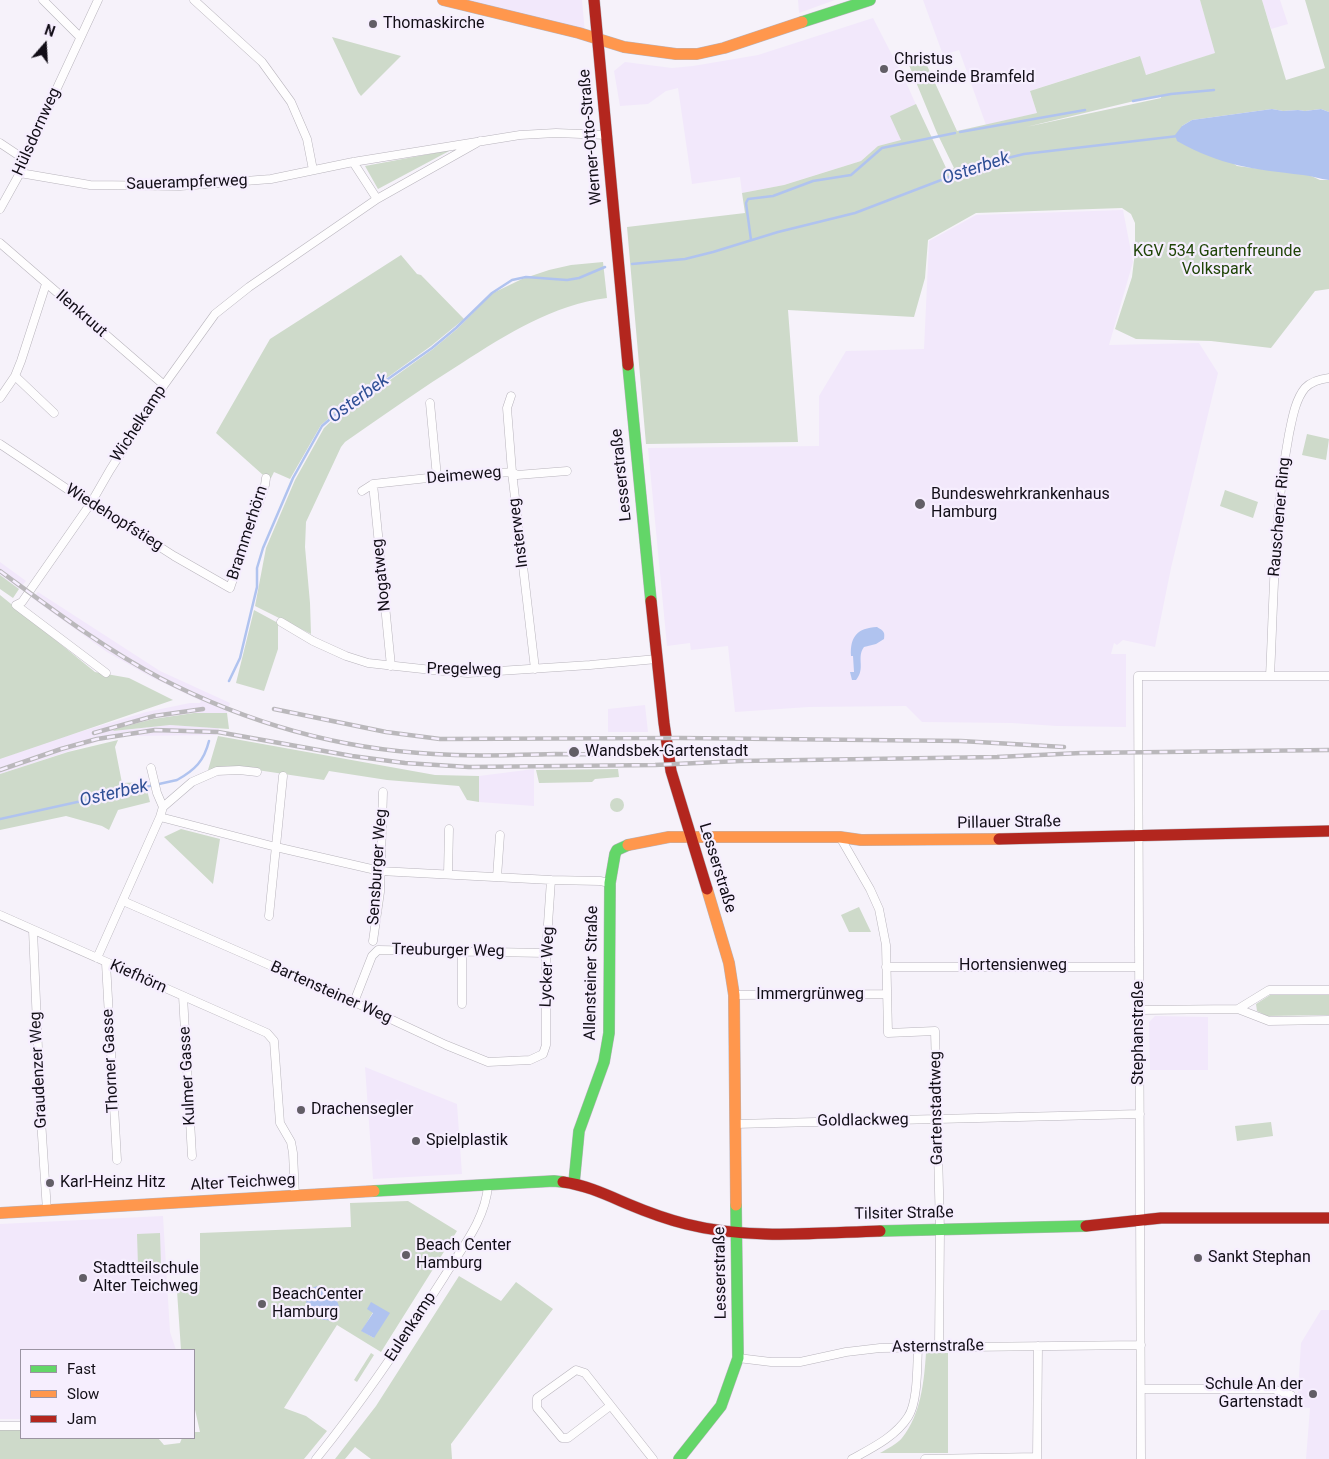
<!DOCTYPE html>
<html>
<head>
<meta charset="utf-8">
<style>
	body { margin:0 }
	#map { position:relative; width:1329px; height:1459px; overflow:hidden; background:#f6f2fa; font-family:Roboto,sans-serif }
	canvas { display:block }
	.legend { position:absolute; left:20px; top:1349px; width:175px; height:90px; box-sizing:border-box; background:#f6eefe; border:1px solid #9b94a2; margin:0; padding:6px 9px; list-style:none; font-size:15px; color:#120e17 }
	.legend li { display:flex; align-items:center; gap:10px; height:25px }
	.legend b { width:25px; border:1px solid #9b94a2 }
	.north { position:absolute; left:20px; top:20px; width:50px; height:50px; -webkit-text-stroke:4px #f6eefe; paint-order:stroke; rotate:19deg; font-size:14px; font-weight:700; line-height:20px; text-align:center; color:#120e17 }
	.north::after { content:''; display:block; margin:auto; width:18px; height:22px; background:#120e17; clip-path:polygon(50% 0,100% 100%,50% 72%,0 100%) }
</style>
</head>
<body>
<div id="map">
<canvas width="1329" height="1459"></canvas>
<ul class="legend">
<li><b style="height:6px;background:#63d668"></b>Fast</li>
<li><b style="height:6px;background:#ff974d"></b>Slow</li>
<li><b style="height:6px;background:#b3261e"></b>Jam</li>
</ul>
<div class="north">N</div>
</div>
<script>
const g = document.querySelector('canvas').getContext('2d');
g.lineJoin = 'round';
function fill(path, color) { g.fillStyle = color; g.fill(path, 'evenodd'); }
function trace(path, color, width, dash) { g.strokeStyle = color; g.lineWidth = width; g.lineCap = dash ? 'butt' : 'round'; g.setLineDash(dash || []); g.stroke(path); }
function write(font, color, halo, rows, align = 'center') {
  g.font = font + ' Roboto,sans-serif'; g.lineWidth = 4.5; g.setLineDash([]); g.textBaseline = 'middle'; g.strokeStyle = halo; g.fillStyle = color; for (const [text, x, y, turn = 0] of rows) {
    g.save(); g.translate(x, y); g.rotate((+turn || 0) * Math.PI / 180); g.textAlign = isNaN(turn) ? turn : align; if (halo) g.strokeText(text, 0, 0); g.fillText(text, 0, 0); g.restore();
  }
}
fill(new Path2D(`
	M 450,0 L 582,0 L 585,33 Z
	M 798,0 L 835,0 L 799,13 Z
	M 923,0 L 1200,0 L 1216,53 L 1146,75 L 1139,56 L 1030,91 L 1037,113 L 986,125 L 959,50 L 943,55 Z
	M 1262,0 L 1280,0 L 1288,24 L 1271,29 Z
	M 873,18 L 905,80 L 930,136 L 878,146 L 861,161 L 784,185 L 742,193 L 740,177 L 692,184 L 678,88 L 666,91 L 648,104 L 620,106 L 614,71 L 625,62 L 672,68 L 693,66 L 758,55 Z
	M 1123,210 L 1133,262 L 1109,345 L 1199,343 L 1218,373 L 1171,568 L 1155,647 L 1123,640 L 1117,645 L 1114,643 L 1111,654 L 1126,654 L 1126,727 L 1057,726 L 1012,723 L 922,722 L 906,706 L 809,707 L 735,712 L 728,646 L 691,650 L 690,643 L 667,646 L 648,448 L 819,446 L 819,396 L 846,351 L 924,349 L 929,241 L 976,215 Z
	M 0,562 L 26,581 L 19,589 L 0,575 Z
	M 38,592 L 160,671 L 230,703 L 227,713 L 194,713 L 153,719 L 115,729 L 114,731 L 170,725 L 219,728 L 216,735 L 127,736 L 100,741 L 0,774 L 0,759 L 56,739 L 146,712 L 190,703 L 200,703 L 201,701 L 151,677 L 107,652 L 32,598 Z
	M 645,705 L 648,732 L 608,732 L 608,709 Z
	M 534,769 L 534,806 L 479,802 L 479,776 Z
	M 1155,1016 L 1208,1017 L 1208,1070 L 1150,1070 L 1149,1022 Z
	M 365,1067 L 457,1104 L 462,1174 L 373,1179 Z
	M 163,1216 L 170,1332 L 176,1350 L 21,1350 L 21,1419 L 0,1419 L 0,1224 Z
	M 1321,1310 L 1329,1310 L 1329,1459 L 1306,1459 L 1310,1408 L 1297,1407 L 1301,1343 Z`), '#f2e8fb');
fill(new Path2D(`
	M 1200,0 L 1262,0 L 1286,80 L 1325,68 L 1305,0 L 1329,0 L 1329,112 L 1321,109 L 1305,111 L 1298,110 L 1283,111 L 1272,109 L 1192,120 L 1182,126 L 1237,166 L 1309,175 L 1320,180 L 1329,180 L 1329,289 L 1315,291 L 1271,348 L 1211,341 L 1136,339 L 1115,329 L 1132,277 L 1135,252 L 1135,223 L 1131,214 L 1122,208 L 976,213 L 928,240 L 925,278 L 914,317 L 788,310 L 798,442 L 646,444 L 627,227 L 745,213 L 742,193 L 784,185 L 861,161 L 878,146 L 901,140 L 890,116 L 916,104 L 948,172 L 954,168 L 937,133 L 909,65 L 924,59 L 957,131 L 1037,113 L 1030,91 L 1140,56 L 1146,75 L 1215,53 ZM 1161,95 L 1161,98 L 1026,127 L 1151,97 Z
	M 332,37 L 401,56 L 361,96 L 358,92 Z
	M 451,150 L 378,189 L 365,166 Z
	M 401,255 L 417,274 L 421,275 L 464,319 L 431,346 L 377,385 L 361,392 L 343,406 L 321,425 L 290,479 L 274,472 L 271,478 L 263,475 L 216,433 L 270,339 Z
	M 603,262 L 607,298 C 553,305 507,334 462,363 C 422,388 384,415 345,442 L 341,447 L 306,522 L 305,547 L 310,603 L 311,634 L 255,606 L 266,548 L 295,480 L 324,428 L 345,408 L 379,388 L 433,349 L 457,329 L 493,293 L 522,279 L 549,270 L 571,265 Z
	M 1307,434 L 1329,439 L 1326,460 L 1302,455 Z
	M 1225,490 L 1258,502 L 1253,518 L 1220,506 Z
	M 0,575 L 19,589 L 13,598 L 0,589 Z
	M 0,595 L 95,672 L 129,678 L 173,700 L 0,759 Z
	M 254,610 L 278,623 L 278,649 L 264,691 L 236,683 Z
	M 194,713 L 227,713 L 229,729 L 170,725 L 113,731 L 115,729 L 153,719 Z
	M 218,736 L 435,775 L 479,776 L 479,802 L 467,800 L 459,786 L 387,780 L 329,771 L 324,780 L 237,767 L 208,770 Z
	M 118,740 L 115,747 L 122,783 L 145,782 L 150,802 L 118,810 L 109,830 L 102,826 L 66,816 L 0,830 L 0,774 L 68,752 Z
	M 618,769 L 619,777 L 595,779 L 592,782 L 539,783 L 536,770 Z
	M610 805a7 7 0 1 1 14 0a7 7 0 1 1-14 0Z
	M 181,829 L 220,839 L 213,884 L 164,837 Z
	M 859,907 L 871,932 L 849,932 L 841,915 Z
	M 1270,995 L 1329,995 L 1329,1015 L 1267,1016 L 1257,1011 L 1256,1004 Z
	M 1271,1122 L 1273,1136 L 1237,1141 L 1235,1126 Z
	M 408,1201 L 457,1231 L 381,1352 L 337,1325 L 284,1408 L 306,1416 L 327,1431 L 304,1459 L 0,1459 L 0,1429 L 21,1429 L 21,1438 L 158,1438 L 164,1445 L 180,1443 L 182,1438 L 194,1438 L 194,1432 L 200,1432 L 194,1405 L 194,1350 L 181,1350 L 177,1291 L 200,1285 L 200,1233 L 351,1227 L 350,1203 ZM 373,1312 L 374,1338 L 362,1331 Z
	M 160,1233 L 161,1265 L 138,1266 L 137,1234 Z
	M 459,1276 L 501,1301 L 516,1282 L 553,1309 L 451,1444 L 452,1459 L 371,1459 L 355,1447 L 345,1459 L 335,1459 L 376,1406 Z
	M 371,1353 L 374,1355 L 357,1382 L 354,1380 Z
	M 926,1353 L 948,1353 L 948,1453 L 880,1453 C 887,1449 897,1444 902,1438 C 921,1414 924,1382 926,1353 Z`), '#cedaca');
fill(new Path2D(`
	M 1272,109 L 1283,111 L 1298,110 L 1305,111 L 1321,109 L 1329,112 L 1329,180 C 1320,179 1312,176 1303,175 C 1252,169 1222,166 1177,141 L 1175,135 L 1182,126 L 1192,120 Z
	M 877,627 C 884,631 885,632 884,639 L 876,644 L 864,647 C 856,658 866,668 856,680 L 852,680 L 850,672 L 854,672 L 853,656 L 851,656 C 850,637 857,628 877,627 Z
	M 317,1286 C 325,1287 332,1292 336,1299 C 353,1331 299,1325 307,1293 L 312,1288 Z
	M 371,1302 L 390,1313 L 374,1338 L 361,1331 L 373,1313 L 367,1309 Z`), '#b0c3ef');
trace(new Path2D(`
	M 1133,101 L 1171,94 L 1214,90
	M 960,132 L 1085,110
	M 751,240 L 746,203 L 748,199 L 773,196 L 813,181 L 851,175 L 882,148 L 955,133
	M 632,264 L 685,259 L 713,252 L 778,232 L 855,213 L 983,164 L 1024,154 L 1178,136
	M 229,681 L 240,658 L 257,587 L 257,568 L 263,548 L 293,478 L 322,426 L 344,407 L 361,395 L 378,386 L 432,348 L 456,328 L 492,293 L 512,280 L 526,277 L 567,280 L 579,278 L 605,267
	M 0,819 L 177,780 C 195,770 204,761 209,741`), '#b0c3ef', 2.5);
const street = new Path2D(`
	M 43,0 L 80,37
	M 194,0 L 262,62 L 291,102 L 307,139 L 313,170
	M 0,143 L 24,159
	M 353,162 L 377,199
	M 20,173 L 90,185 L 180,186 L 271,179 L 353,162 L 520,135 L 556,133 L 607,135
	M 0,209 L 20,173 L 24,159 L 98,0
	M 0,243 L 164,385
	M 15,376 L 54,413
	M 511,396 L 507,408 L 512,472 L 535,669
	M 0,398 L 15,376 L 21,361 L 46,284
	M 430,403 L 437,477
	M 0,444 L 85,501 L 91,503 L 174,556 L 230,588 L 265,485 L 266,478
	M 373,484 L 391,666
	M 362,491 L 373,484 L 437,477 L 512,472 L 517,475 L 567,471
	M 281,622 L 313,641 L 346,656 L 368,663 L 432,670 L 468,673 L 590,665 L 657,659
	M 106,673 L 16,605 L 22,602 L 91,503 L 110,470 L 164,385 L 215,314 L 249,287 L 377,199 L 480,141
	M 1270,676 C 1274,596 1274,514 1289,434 C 1292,420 1295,400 1305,388 C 1312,381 1320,379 1329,378
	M 151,768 L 157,793 L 163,807
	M 160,817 L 276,847 L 380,871 L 551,880 L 600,881 L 610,883
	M 840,837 L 870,889 L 879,909 L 886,945 L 888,1033 L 935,1031 L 940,1230 L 939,1347
	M 448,874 L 449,829
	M 497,877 L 500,835
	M 123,901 L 354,1002 L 446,1045 L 488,1062 L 530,1060 L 543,1054 L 546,1045 L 546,953 L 551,880
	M 0,915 L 267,1033 L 274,1041 L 280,1123 L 291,1142 L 293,1153 L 295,1196
	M 269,916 L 283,776
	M 33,930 L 41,1120 L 47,1211
	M 373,941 L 380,892 L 383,792
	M 462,952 L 462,1004
	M 97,958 L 160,817 L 163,807 L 192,782 L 217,771 L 239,770 L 257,772
	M 106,963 L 117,1160
	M 886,967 L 1139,967
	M 734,995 L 887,994
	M 183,996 L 192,1156
	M 354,1002 L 372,956 L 378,950 L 546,953
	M 1238,1009 L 1269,990 L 1329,990
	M 1139,1010 L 1238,1009 L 1269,1021 L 1329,1020
	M 735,1124 L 1140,1114
	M 738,1358 L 771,1362 L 800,1362 L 846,1352 L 880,1348 L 1141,1345
	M 1141,1389 L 1273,1389 L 1291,1395
	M 610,1406 L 568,1438 L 562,1438 L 537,1408 L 537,1398 L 576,1370 L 585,1373 L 653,1459
	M 0,1426 L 21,1426
	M 316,1459 C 363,1401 404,1340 444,1277 C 461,1249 486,1219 488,1185
	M 852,1459 C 872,1448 895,1437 908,1417 C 918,1402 917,1366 918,1348
	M 925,1459 L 1037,1457
	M 1037,1459 L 1038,1346
	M 1141,1459 L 1138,676 L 1329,676`);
const fast = new Path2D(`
	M 802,22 L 870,0
	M 628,365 L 651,601
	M 574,1183 L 579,1131 L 604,1062 L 609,1033 L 610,883 L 615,854 L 617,850 L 628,845
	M 374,1191 L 554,1181 L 563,1182
	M 880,1231 L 1086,1226
	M 679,1459 L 721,1406 L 738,1358 L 736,1205`);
const slow = new Path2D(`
	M 443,0 L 579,33 L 624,47 L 676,54 L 697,54 L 724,48 L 802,22
	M 628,845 L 669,837 L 840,837 L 861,840 L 999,839
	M 707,889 L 729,963 L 734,995 L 736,1205
	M 0,1213 L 374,1191`);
const jam = new Path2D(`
	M 594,0 L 628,365
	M 651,601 L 664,723 L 671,771 L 707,889
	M 999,839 L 1329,831
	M 563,1182 C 586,1185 607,1195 628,1204 C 647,1212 666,1219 686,1224 C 749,1240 816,1233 880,1231
	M 1086,1226 L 1161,1218 L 1329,1218`);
trace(street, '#b8b4bc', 9);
trace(fast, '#b8b4bc', 12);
trace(slow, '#b8b4bc', 12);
trace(jam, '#b8b4bc', 12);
trace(street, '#fefdfe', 8);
trace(fast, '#63d668', 11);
trace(slow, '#ff974d', 11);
trace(jam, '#b3261e', 11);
const rail = new Path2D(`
	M 0,571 C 52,609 103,648 160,678 C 245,722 339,749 434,754 C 475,757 515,755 555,754 C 588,754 621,755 653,753
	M 274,709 L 386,732 L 440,739 L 680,738 L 961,741 L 1064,747
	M 94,733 L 154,716 L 203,709
	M 0,770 L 61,749 L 97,739 L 155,730 L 218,732 L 352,756 L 405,763 L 469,767 L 655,765 L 740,761 L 997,757 L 1081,753 L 1329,750`);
trace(rail, '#bab8bb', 4.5);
trace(rail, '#f6eefe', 2.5, [8]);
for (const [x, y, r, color] of [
	[373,24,5,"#625e66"],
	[884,69,5,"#625e66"],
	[920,504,6,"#625e66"],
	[574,752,6,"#625e66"],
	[301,1110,5,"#625e66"],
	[416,1141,5,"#625e66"],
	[50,1183,5,"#625e66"],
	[406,1255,5,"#625e66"],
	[1198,1258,5,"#625e66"],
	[83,1278,5,"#625e66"],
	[262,1304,5,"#625e66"],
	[1313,1394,5,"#625e66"]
]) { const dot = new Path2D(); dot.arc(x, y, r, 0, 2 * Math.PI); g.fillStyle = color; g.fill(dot); trace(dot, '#f6eefe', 2); }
write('16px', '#120e17', '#f6eefe', [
	["Thomaskirche",383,24],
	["Christus",894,60],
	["Gemeinde Bramfeld",894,78],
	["Bundeswehrkrankenhaus",931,495],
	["Hamburg",931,513],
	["Wandsbek-Gartenstadt",585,752],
	["Drachensegler",311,1110],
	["Spielplastik",426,1141],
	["Karl-Heinz Hitz",60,1183],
	["Beach Center",416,1246],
	["Hamburg",416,1264],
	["Sankt Stephan",1208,1258],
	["Stadtteilschule",93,1269],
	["Alter Teichweg",93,1287],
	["BeachCenter",272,1295],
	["Hamburg",272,1313],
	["Schule An der",1303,1385,"right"],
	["Gartenstadt",1303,1403,"right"]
], 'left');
write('16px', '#120e17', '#f6eefe', [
	["Hülsdornweg",37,132,-66],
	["Werner-Otto-Straße",591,137,-95],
	["Sauerampferweg",187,183,-2],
	["Ilenkruut",81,314,41],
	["Wichelkamp",139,424,-57],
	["Lesserstraße",622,475,-96],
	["Deimeweg",464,476,-5],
	["Rauschener Ring",1280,517,-85],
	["Wiedehopfstieg",114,518,32],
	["Brammerhörn",248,533,-72],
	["Insterweg",519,533,-97],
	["Nogatweg",382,575,-96],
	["Pregelweg",464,670,1],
	["Pillauer Straße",1009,823,-1],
	["Sensburger Weg",378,867,-86],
	["Lesserstraße",717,868,73],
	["Treuburger Weg",448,951,1],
	["Hortensienweg",1013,966],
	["Lycker Weg",548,967,-88],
	["Allensteiner Straße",592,973,-89],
	["Kiefhörn",138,977,24],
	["Bartensteiner Weg",331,993,24],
	["Immergrünweg",810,995],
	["Stephanstraße",1139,1033,-90],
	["Thorner Gasse",111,1061,-93],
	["Graudenzer Weg",39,1070,-93],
	["Kulmer Gasse",188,1076,-93],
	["Gartenstadtweg",937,1108,-91],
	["Goldlackweg",863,1121,-1],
	["Alter Teichweg",243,1183,-3],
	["Tilsiter Straße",904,1214,-1],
	["Lesserstraße",721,1273,-91],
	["Eulenkamp",411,1327,-57],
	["Asternstraße",938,1347,-1]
]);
write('16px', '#1f4407', '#f6eefe', [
	["KGV 534 Gartenfreunde",1217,252],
	["Volkspark",1217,270]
]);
write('italic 18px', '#2f4f95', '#f6eefe', [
	["Osterbek",976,169,-18],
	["Osterbek",359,399,-36],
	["Osterbek",114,794,-13]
]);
</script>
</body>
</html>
